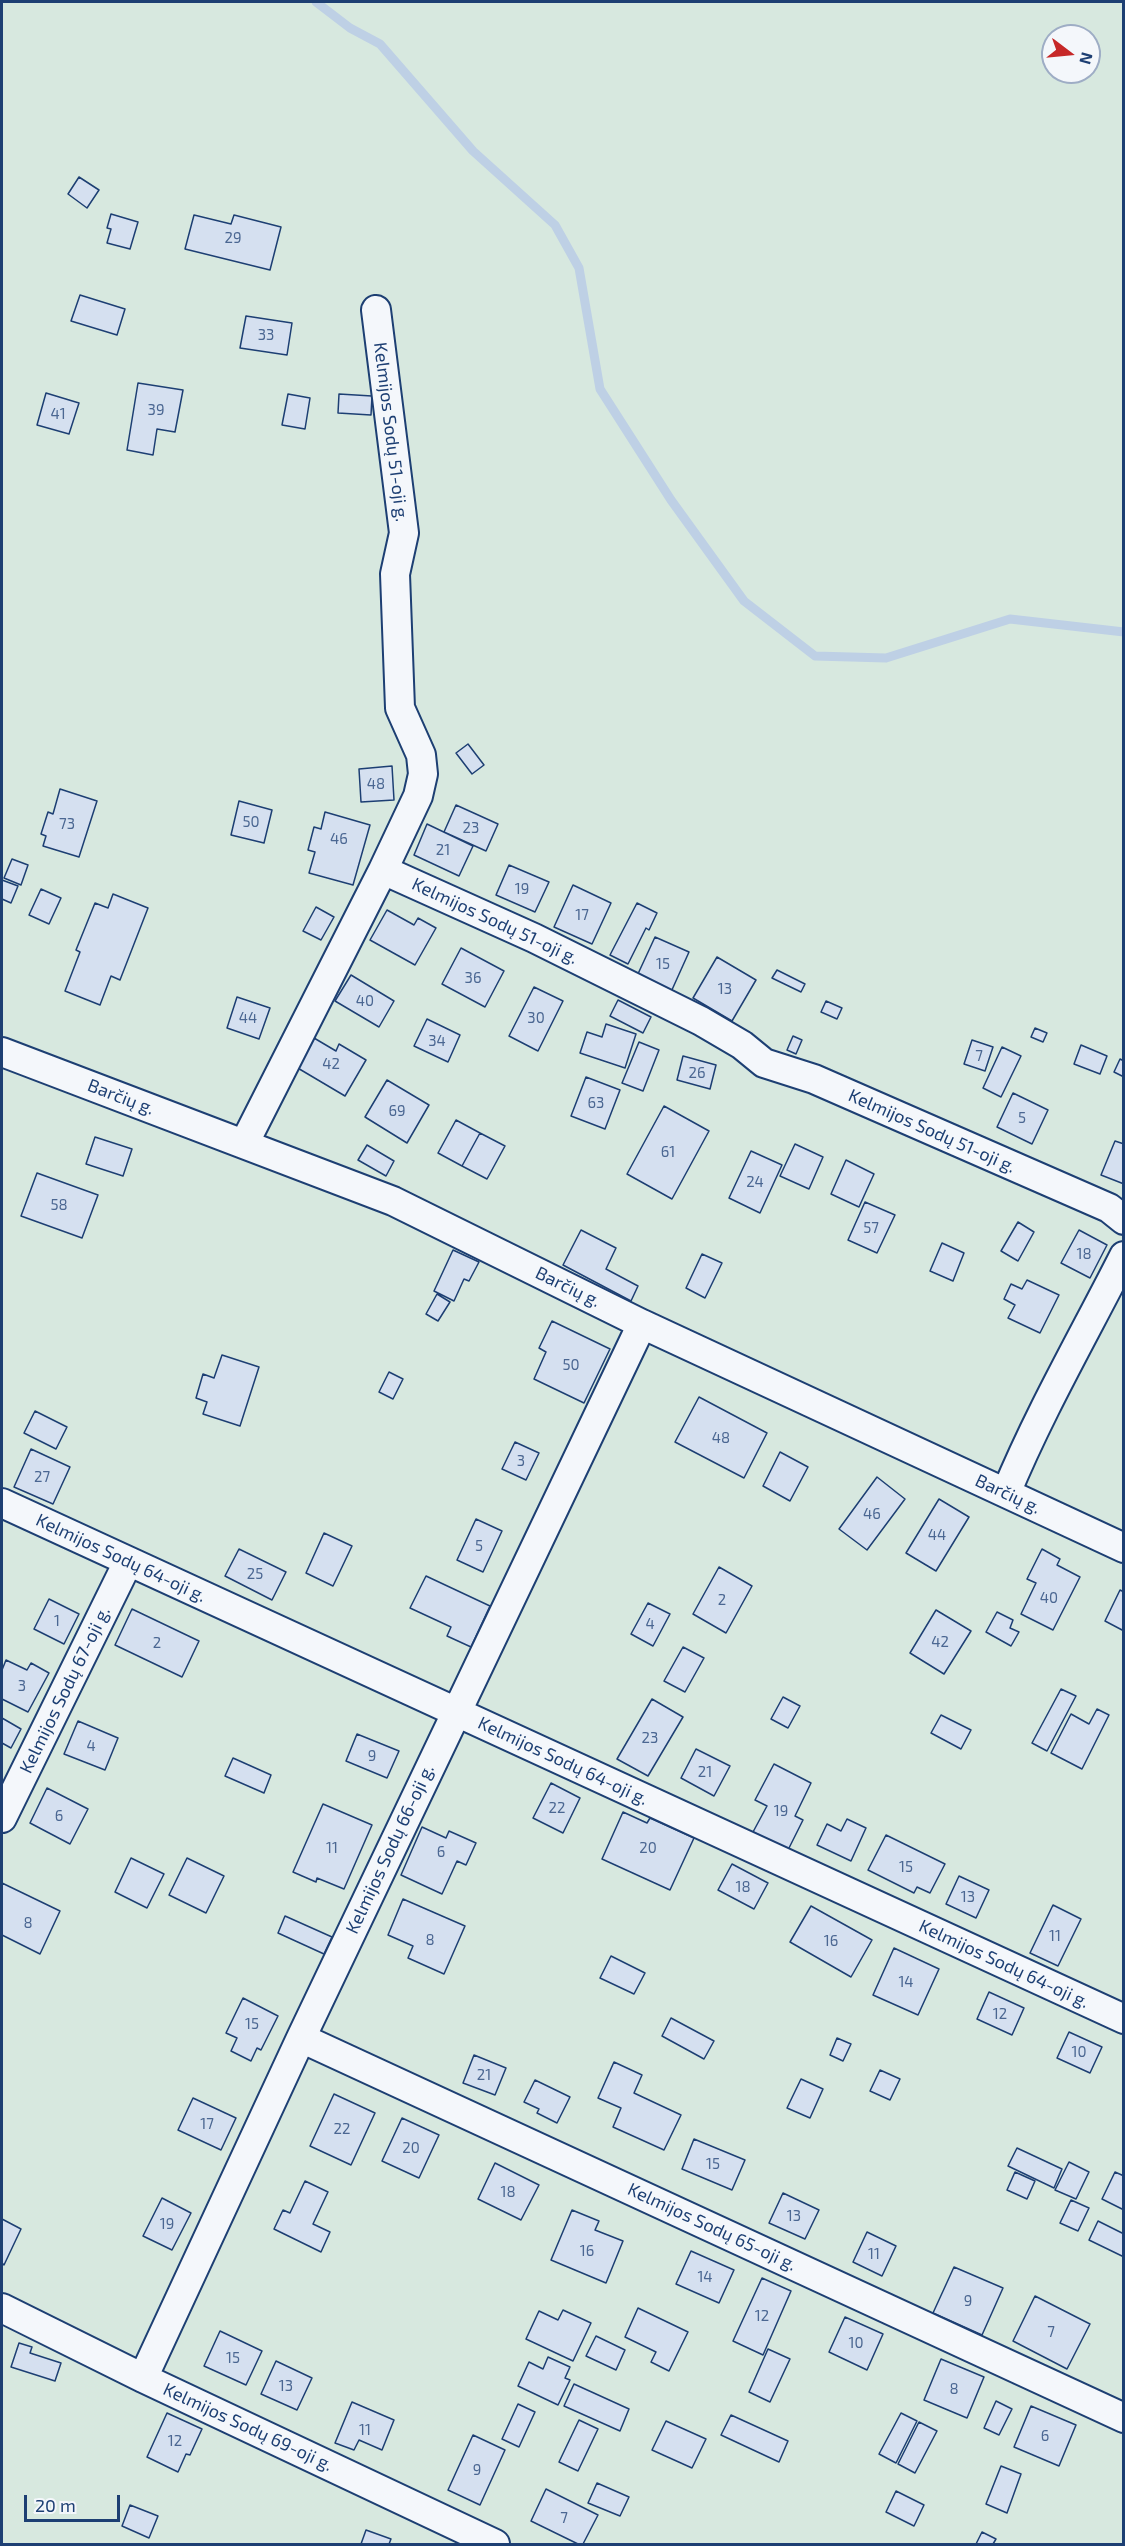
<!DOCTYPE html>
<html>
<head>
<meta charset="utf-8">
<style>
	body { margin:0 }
	#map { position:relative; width:1125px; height:2546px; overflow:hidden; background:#f4f7fb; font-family:"Exo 2",sans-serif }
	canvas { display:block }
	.frame { position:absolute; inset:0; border:3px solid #1d3f73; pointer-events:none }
	.north { position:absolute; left:1041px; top:24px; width:60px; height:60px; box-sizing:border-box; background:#f4f7fb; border:2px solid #9eadc5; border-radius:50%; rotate:106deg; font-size:16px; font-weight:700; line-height:24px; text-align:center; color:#1d3f73 }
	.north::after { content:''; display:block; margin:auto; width:21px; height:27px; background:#c62828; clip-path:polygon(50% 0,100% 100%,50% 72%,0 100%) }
	.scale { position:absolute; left:24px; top:2495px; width:96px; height:27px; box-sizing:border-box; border:3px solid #1d3f73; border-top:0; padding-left:8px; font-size:18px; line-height:21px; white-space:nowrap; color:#1d3f73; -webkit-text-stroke:4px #f4f7fb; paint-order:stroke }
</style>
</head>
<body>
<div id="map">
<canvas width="1125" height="2546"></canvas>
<div class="frame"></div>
<div class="north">N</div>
<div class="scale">20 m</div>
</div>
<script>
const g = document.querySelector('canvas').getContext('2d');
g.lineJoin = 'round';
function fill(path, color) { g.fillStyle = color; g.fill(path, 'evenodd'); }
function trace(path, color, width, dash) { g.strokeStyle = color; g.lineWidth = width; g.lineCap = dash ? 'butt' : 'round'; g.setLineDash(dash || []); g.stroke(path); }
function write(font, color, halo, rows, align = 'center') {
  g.font = font + ' "Exo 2",sans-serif'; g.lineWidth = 4.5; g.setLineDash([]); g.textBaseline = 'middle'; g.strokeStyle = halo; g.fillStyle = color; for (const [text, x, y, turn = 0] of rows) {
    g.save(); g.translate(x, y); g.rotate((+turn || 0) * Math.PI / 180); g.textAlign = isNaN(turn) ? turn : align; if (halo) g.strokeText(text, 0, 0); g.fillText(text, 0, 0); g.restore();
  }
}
const green = new Path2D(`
	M 2,2 L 1123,2 L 1123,2544 L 2,2544 ZM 1053,36 L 1089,36 L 1089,72 L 1053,72 Z`);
fill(green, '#d7e8df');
trace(green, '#687fa3', 1.5);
trace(new Path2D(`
	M 316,2 L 350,28 L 380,44 L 473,151 L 555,225 L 579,268 L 600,389 L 671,500 L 744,601 L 815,656 L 886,658 L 1010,619 L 1124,632`), '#bed0e5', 9);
const building = new Path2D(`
	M 79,177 L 99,190 L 87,208 L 68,194 Z
	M 111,214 L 138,222 L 130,249 L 107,243 L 111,229 L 107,228 Z
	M 194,215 L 231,224 L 234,215 L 281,227 L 270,270 L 185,249 Z
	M 80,295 L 125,309 L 117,335 L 71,321 Z
	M 246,316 L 292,323 L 287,355 L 240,348 Z
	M 138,383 L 183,390 L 175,432 L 157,429 L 153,455 L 127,450 Z
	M 46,393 L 79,403 L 69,434 L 37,425 Z
	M 288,394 L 310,398 L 305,429 L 282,425 Z
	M 339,394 L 372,396 L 371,415 L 338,413 Z
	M 468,744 L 484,765 L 472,774 L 456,753 Z
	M 392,766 L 394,800 L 361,802 L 359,769 Z
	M 60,789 L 97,801 L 79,857 L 43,846 L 46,836 L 41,834 L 48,812 L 53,814 Z
	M 239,801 L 272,810 L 264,843 L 231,835 Z
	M 456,805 L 498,824 L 486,851 L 444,832 Z
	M 325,812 L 370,825 L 353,885 L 309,873 L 315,852 L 308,850 L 314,827 L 321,829 Z
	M 427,824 L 473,846 L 459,876 L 414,855 Z
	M 12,859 L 28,865 L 21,885 L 4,878 Z
	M 509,865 L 549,882 L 535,912 L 496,895 Z
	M 2,880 L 18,886 L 11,903 L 2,899 Z
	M 573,885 L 611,903 L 592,944 L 554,927 Z
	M 41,889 L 61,898 L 49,924 L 29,915 Z
	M 113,894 L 148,908 L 120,980 L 111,976 L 100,1005 L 65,991 L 80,952 L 76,950 L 95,903 L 108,908 Z
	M 637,903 L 657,913 L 649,930 L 646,928 L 628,964 L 610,955 Z
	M 316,907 L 334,917 L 321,940 L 303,931 Z
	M 387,910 L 414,925 L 418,918 L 436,928 L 415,965 L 370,940 Z
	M 655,937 L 689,952 L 671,992 L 637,976 Z
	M 461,948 L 504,971 L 485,1007 L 442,984 Z
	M 717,957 L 756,980 L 732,1021 L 693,998 Z
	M 777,970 L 805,984 L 801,992 L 772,978 Z
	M 351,975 L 394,1001 L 379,1027 L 335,1001 Z
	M 534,987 L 563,1001 L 538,1051 L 509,1036 Z
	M 237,997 L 270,1008 L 259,1039 L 227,1028 Z
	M 618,1000 L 651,1017 L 643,1033 L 610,1016 Z
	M 826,1001 L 842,1008 L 837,1019 L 821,1012 Z
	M 427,1019 L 460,1035 L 448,1062 L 414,1046 Z
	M 606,1024 L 636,1034 L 625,1068 L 580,1053 L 587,1032 L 602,1037 Z
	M 1035,1028 L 1047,1033 L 1043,1042 L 1031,1037 Z
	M 793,1036 L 802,1040 L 796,1054 L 787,1050 Z
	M 314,1038 L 336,1051 L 339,1044 L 366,1060 L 345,1096 L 296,1067 Z
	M 972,1040 L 993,1047 L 985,1071 L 964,1064 Z
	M 639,1042 L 659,1050 L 643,1091 L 622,1083 Z
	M 1081,1045 L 1107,1056 L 1100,1074 L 1074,1064 Z
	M 1002,1047 L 1021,1056 L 1001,1097 L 983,1088 Z
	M 683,1056 L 716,1065 L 710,1089 L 677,1080 Z
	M 1120,1059 L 1124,1061 L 1124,1077 L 1114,1072 Z
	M 586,1077 L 620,1090 L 605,1129 L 571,1116 Z
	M 387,1080 L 429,1105 L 407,1143 L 365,1117 Z
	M 1013,1093 L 1048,1110 L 1032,1144 L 997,1127 Z
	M 664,1106 L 709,1131 L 672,1199 L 627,1174 Z
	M 456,1120 L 480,1133 L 462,1166 L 438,1153 Z
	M 480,1133 L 505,1146 L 487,1179 L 462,1166 Z
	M 95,1137 L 132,1149 L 123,1176 L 86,1164 Z
	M 1115,1141 L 1124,1144 L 1124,1184 L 1101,1175 Z
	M 795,1144 L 823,1157 L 809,1189 L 780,1176 Z
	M 367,1145 L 394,1161 L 386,1176 L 358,1160 Z
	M 751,1151 L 782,1165 L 760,1213 L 729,1198 Z
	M 846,1160 L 874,1174 L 859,1207 L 831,1194 Z
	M 37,1173 L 98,1195 L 82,1238 L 21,1216 Z
	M 865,1202 L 895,1215 L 877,1253 L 848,1240 Z
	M 1018,1222 L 1034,1232 L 1018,1261 L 1001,1251 Z
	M 581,1230 L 616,1248 L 606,1269 L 638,1286 L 631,1301 L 563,1265 Z
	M 1079,1230 L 1107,1245 L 1090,1278 L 1061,1263 Z
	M 942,1243 L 964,1253 L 953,1281 L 930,1271 Z
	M 453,1250 L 479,1262 L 469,1281 L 464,1279 L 454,1301 L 434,1291 Z
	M 702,1254 L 722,1263 L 705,1298 L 686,1288 Z
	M 1027,1280 L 1059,1295 L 1040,1333 L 1008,1318 L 1015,1305 L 1004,1299 L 1011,1284 L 1022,1289 Z
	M 437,1294 L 450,1302 L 438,1321 L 426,1314 Z
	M 552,1321 L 610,1349 L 584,1403 L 534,1379 L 546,1352 L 539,1348 Z
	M 222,1355 L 259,1367 L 240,1426 L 203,1414 L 207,1402 L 196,1398 L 203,1374 L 214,1378 Z
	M 389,1372 L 403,1379 L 393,1399 L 379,1392 Z
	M 699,1397 L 767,1433 L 744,1478 L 675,1442 Z
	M 35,1411 L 67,1427 L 56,1449 L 24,1433 Z
	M 515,1442 L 539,1453 L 526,1480 L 502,1469 Z
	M 31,1449 L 70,1467 L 53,1504 L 14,1487 Z
	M 780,1452 L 808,1467 L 790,1501 L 763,1486 Z
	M 877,1477 L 905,1499 L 867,1550 L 839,1529 Z
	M 939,1499 L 969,1517 L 936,1571 L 906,1553 Z
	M 476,1519 L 502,1531 L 483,1572 L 457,1560 Z
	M 324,1533 L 352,1546 L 333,1586 L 306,1573 Z
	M 239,1549 L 286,1572 L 272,1600 L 225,1576 Z
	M 1042,1549 L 1060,1559 L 1057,1565 L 1080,1577 L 1053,1630 L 1021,1614 L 1036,1583 L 1027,1579 Z
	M 719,1567 L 752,1586 L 726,1633 L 693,1614 Z
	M 426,1576 L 490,1606 L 471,1647 L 447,1636 L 451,1627 L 410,1608 Z
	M 1120,1590 L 1124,1592 L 1124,1631 L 1105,1621 Z
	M 49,1599 L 79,1614 L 64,1644 L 34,1629 Z
	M 648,1603 L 670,1614 L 653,1646 L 631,1634 Z
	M 132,1609 L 199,1641 L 182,1677 L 115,1645 Z
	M 936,1610 L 971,1631 L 944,1674 L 910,1653 Z
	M 997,1612 L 1013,1620 L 1010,1628 L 1019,1632 L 1011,1646 L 986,1632 Z
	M 683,1647 L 704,1658 L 685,1692 L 664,1681 Z
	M 6,1660 L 27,1670 L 31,1663 L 49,1673 L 28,1712 L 2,1699 L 2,1670 Z
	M 1061,1689 L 1076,1696 L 1047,1751 L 1032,1743 Z
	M 783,1697 L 800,1706 L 788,1728 L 771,1719 Z
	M 652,1699 L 683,1717 L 648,1776 L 617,1759 Z
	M 1097,1709 L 1109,1715 L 1082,1769 L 1051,1753 L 1071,1714 L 1089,1724 Z
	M 941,1715 L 971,1730 L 961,1749 L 931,1733 Z
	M 2,1718 L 21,1729 L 11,1748 L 2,1743 Z
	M 78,1721 L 118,1738 L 105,1770 L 64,1754 Z
	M 357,1734 L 399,1751 L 387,1778 L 346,1761 Z
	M 696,1749 L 730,1766 L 714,1796 L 681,1778 Z
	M 233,1758 L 271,1775 L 264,1793 L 225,1776 Z
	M 774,1764 L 811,1783 L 795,1816 L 803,1820 L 788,1850 L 753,1832 L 767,1806 L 755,1800 Z
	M 551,1783 L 580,1798 L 563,1833 L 533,1818 Z
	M 47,1788 L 88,1809 L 70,1844 L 30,1823 Z
	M 323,1804 L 372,1825 L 344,1889 L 317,1878 L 316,1882 L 293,1872 Z
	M 623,1812 L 647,1823 L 650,1818 L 694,1838 L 670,1890 L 602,1859 Z
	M 847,1819 L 866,1828 L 851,1861 L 817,1845 L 827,1824 L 841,1831 Z
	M 422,1827 L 446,1838 L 449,1831 L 476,1843 L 466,1865 L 457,1861 L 442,1894 L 401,1875 Z
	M 886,1835 L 945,1864 L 930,1893 L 917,1887 L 914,1893 L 868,1870 Z
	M 131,1858 L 164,1874 L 147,1908 L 115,1892 Z
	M 187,1858 L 224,1876 L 206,1913 L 169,1895 Z
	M 732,1864 L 768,1883 L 754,1909 L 718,1890 Z
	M 959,1876 L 989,1890 L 976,1918 L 946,1904 Z
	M 2,1883 L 60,1911 L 40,1954 L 2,1935 Z
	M 403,1899 L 465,1926 L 444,1974 L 408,1958 L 413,1946 L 388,1935 Z
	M 1053,1905 L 1081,1919 L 1058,1966 L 1030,1953 Z
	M 811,1906 L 872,1940 L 851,1977 L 790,1942 Z
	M 285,1916 L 332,1937 L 324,1954 L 278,1933 Z
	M 894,1948 L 939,1969 L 918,2015 L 873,1995 Z
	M 611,1956 L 645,1973 L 634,1994 L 600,1978 Z
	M 989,1992 L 1024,2008 L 1012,2035 L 977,2019 Z
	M 243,1998 L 278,2016 L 261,2050 L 257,2048 L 251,2061 L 231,2051 L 237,2038 L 226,2033 Z
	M 671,2018 L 714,2041 L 704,2059 L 662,2036 Z
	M 1069,2032 L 1102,2047 L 1090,2073 L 1057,2058 Z
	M 837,2038 L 851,2044 L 843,2061 L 830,2055 Z
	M 474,2055 L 506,2068 L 495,2095 L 463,2083 Z
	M 614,2062 L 642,2075 L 634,2093 L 681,2115 L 664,2150 L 613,2127 L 621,2108 L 598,2098 Z
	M 880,2070 L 900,2079 L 890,2100 L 870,2091 Z
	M 801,2079 L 823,2089 L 810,2118 L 787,2108 Z
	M 535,2080 L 570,2097 L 557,2123 L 537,2113 L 539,2109 L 524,2102 Z
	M 334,2094 L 375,2113 L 351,2165 L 310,2146 Z
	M 193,2098 L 236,2118 L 221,2150 L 178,2130 Z
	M 402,2118 L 439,2135 L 419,2178 L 382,2161 Z
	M 694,2139 L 745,2160 L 732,2190 L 682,2169 Z
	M 1017,2148 L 1062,2169 L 1054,2188 L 1008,2166 Z
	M 1069,2162 L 1089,2172 L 1076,2199 L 1055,2190 Z
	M 495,2163 L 539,2185 L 521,2220 L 478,2199 Z
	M 1015,2172 L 1035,2181 L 1027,2199 L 1007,2190 Z
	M 1115,2172 L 1124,2176 L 1124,2210 L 1102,2199 Z
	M 305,2181 L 328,2192 L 313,2224 L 330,2232 L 321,2252 L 274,2229 L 283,2210 L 290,2213 Z
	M 783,2193 L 819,2210 L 805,2239 L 769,2223 Z
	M 162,2198 L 191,2213 L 172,2250 L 143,2236 Z
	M 1071,2200 L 1089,2208 L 1078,2231 L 1060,2223 Z
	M 572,2210 L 599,2221 L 595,2230 L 623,2241 L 606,2283 L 551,2260 Z
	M 2,2219 L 21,2229 L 4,2265 L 2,2263 Z
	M 1098,2221 L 1124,2234 L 1124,2257 L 1089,2240 Z
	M 867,2232 L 896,2246 L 882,2276 L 853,2262 Z
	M 691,2251 L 734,2270 L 719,2303 L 676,2284 Z
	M 954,2267 L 1003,2288 L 982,2335 L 933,2313 Z
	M 762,2278 L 791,2291 L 763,2355 L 733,2341 Z
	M 1035,2296 L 1090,2324 L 1067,2369 L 1013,2341 Z
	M 638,2308 L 688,2332 L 669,2371 L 651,2362 L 656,2352 L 625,2337 Z
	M 563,2310 L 591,2323 L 573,2361 L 526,2339 L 539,2311 L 558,2320 Z
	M 845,2317 L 883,2334 L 867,2370 L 829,2352 Z
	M 220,2331 L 262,2351 L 246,2385 L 204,2366 Z
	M 596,2336 L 625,2350 L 616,2370 L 586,2356 Z
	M 19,2343 L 32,2347 L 30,2353 L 61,2363 L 55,2381 L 11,2367 Z
	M 768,2349 L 790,2359 L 770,2402 L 749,2392 Z
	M 548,2357 L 570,2367 L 565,2378 L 570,2380 L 558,2405 L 518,2386 L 529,2362 L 543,2369 Z
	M 941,2359 L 984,2377 L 967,2418 L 924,2400 Z
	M 276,2361 L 312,2378 L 297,2410 L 261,2394 Z
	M 574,2384 L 629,2409 L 620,2431 L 564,2406 Z
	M 996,2401 L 1012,2409 L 999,2435 L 984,2428 Z
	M 352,2402 L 394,2420 L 382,2450 L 359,2440 L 354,2450 L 335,2443 Z
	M 518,2404 L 535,2412 L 519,2447 L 502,2439 Z
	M 1031,2406 L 1076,2425 L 1059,2466 L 1014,2447 Z
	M 167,2413 L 202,2429 L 190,2455 L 186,2454 L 178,2472 L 147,2457 Z
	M 901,2413 L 917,2421 L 896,2463 L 879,2454 Z
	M 731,2415 L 788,2441 L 779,2462 L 721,2435 Z
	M 579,2420 L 598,2429 L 578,2471 L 559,2462 Z
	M 666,2421 L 706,2439 L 692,2468 L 652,2450 Z
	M 919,2422 L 937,2431 L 915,2473 L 898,2464 Z
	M 473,2435 L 505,2450 L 480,2505 L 448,2490 Z
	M 1001,2466 L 1021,2474 L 1007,2513 L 986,2504 Z
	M 597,2483 L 629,2497 L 620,2516 L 588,2503 Z
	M 546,2489 L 598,2515 L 583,2544 L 578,2544 L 531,2521 Z
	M 896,2491 L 924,2505 L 914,2526 L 886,2512 Z
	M 130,2505 L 158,2516 L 149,2538 L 122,2526 Z
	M 366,2530 L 391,2539 L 389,2544 L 361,2544 Z
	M 982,2532 L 996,2539 L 993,2544 L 976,2544 Z`);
fill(building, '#d5e0f0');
trace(building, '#1d3f73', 1.5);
const street = new Path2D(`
	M 376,310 L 404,533 L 395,574 L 400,708 L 421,755 L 423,774 L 418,796 L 383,870 L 534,938 L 701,1021 L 742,1045 L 764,1063 L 814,1079 L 1109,1208 L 1124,1220
	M 2,1052 L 393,1201 L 642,1324 L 1124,1548
	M 244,1144 L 383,870
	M 1006,1493 C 1040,1411 1084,1335 1124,1256
	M 2,1503 L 1124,2019
	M 2,1818 L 128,1562
	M 301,2038 L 1124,2418
	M 2,2308 L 143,2378 L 495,2544
	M 143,2378 L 301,2038 L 642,1324`);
trace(street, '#1d3f73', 32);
trace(street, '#f4f7fb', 28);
write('15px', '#4b6792', null, [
	["29",233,238],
	["33",266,335],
	["39",156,410],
	["41",58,414],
	["48",376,784],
	["50",251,822],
	["73",67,824],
	["23",471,828],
	["46",339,839],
	["21",443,850],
	["19",522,889],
	["17",582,915],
	["15",663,964],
	["36",473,978],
	["13",725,989],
	["40",365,1001],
	["44",248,1018],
	["30",536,1018],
	["34",437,1041],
	["7",979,1056],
	["42",331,1064],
	["26",697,1073],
	["63",596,1103],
	["69",397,1111],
	["5",1022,1118],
	["61",668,1152],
	["24",755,1182],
	["58",59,1205],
	["57",871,1228],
	["18",1084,1254],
	["50",571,1365],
	["48",721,1438],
	["3",521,1461],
	["27",42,1477],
	["46",872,1514],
	["44",937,1535],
	["5",479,1546],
	["25",255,1574],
	["40",1049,1598],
	["2",722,1600],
	["1",57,1621],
	["4",650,1624],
	["42",940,1642],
	["2",157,1643],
	["3",22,1686],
	["23",650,1738],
	["4",91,1746],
	["9",372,1756],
	["21",705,1772],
	["22",557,1808],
	["19",781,1811],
	["6",59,1816],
	["11",332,1848],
	["20",648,1848],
	["6",441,1852],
	["15",906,1867],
	["18",743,1887],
	["13",968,1897],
	["8",28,1923],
	["11",1055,1936],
	["8",430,1940],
	["16",831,1941],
	["14",906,1982],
	["12",1000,2014],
	["15",252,2024],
	["10",1079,2052],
	["21",484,2075],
	["17",207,2124],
	["22",342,2129],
	["20",411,2148],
	["15",713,2164],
	["18",508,2192],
	["13",794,2216],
	["19",167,2224],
	["16",587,2251],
	["11",874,2254],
	["14",705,2277],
	["9",968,2301],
	["12",762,2316],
	["7",1051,2332],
	["10",856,2343],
	["15",233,2358],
	["13",286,2386],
	["8",954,2389],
	["11",365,2430],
	["6",1045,2436],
	["12",175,2441],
	["9",477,2470],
	["7",564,2518]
]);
write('18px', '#1d3f73', '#f4f7fb', [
	["Kelmijos Sodų 51-oji g.",391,432,83],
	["Kelmijos Sodų 51-oji g.",495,921,25],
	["Barčių g.",121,1097,21],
	["Kelmijos Sodų 51-oji g.",932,1131,24],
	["Barčių g.",568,1287,26],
	["Barčių g.",1008,1494,25],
	["Kelmijos Sodų 64-oji g.",121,1558,25],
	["Kelmijos Sodų 67-oji g.",65,1690,-64],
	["Kelmijos Sodų 64-oji g.",563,1761,25],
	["Kelmijos Sodų 66-oji g.",390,1849,-65],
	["Kelmijos Sodų 64-oji g.",1004,1964,25],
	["Kelmijos Sodų 65-oji g.",712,2227,25],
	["Kelmijos Sodų 69-oji g.",248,2427,25]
]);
</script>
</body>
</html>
